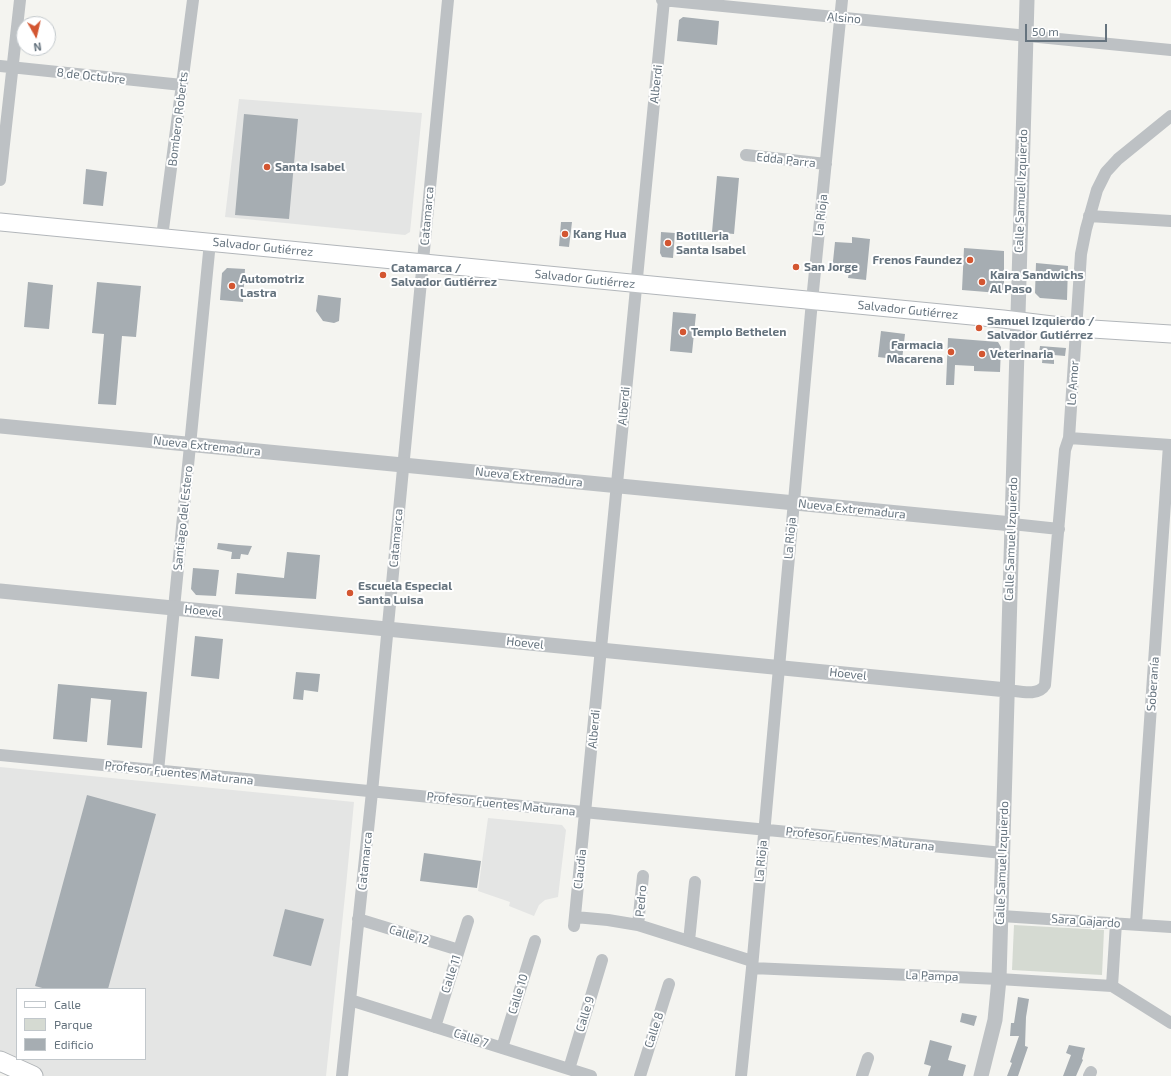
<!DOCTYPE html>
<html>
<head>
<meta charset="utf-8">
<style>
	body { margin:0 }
	#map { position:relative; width:1171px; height:1076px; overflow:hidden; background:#f4f4f0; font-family:"Exo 2",sans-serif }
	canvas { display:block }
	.legend { position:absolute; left:16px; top:988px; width:130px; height:72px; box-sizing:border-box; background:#fff; border:1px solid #c1c7cb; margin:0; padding:5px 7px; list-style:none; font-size:12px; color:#65737e }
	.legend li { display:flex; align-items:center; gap:8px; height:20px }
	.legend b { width:20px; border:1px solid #c1c7cb }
	.north { position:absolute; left:16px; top:16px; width:40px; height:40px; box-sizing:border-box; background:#fff; border:1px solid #c1c7cb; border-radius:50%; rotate:172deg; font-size:11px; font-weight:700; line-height:16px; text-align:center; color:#65737e }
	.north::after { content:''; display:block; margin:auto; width:14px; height:18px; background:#d35631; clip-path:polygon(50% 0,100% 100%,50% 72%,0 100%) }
	.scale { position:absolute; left:1025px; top:24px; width:82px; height:18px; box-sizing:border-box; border:2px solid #65737e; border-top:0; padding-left:5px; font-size:12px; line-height:14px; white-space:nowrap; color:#65737e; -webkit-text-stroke:3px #fff; paint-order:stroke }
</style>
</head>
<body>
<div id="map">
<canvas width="1171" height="1076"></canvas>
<ul class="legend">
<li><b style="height:5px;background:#fff"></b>Calle</li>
<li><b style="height:11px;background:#d5dad2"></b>Parque</li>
<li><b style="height:11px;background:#a6adb2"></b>Edificio</li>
</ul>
<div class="north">N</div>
<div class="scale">50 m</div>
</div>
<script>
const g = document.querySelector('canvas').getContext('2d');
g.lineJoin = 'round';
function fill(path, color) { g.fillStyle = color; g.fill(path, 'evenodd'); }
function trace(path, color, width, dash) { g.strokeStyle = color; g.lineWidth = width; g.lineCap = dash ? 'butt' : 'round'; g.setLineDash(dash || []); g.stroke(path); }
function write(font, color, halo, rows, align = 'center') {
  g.font = font + ' "Exo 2",sans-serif'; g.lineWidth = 4; g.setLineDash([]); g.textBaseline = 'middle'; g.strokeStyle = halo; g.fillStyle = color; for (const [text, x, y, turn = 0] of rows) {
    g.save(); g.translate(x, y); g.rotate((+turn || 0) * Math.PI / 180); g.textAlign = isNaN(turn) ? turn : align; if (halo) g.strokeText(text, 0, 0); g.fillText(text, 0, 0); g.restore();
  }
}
fill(new Path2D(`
	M 239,99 L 422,113 L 410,232 L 405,235 L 225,217 Z
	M 0,767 L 354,802 L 346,886 L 326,1076 L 44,1076 L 21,1064 L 0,1055 ZM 17,989 L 145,989 L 145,1059 L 17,1059 Z
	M 488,818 L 562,825 L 566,830 L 558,897 L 545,900 L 539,905 L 534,916 L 509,906 L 510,902 L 478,891 Z`), '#e4e5e4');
fill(new Path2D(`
	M 1014,925 L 1104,930 L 1102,975 L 1012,970 Z`), '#d5dad2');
fill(new Path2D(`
	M 683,17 L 719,21 L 717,45 L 677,41 L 679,20 Z
	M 244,114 L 298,119 L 289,219 L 235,215 Z
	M 86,169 L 107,172 L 103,206 L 83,204 Z
	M 717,176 L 739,178 L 734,234 L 712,232 Z
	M 561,222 L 572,222 L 569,247 L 559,246 Z
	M 661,232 L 675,233 L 673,258 L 662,257 L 660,253 Z
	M 852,237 L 870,239 L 866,280 L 848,278 L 849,273 L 832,271 L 835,242 L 852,243 Z
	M 964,248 L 1004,251 L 1004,289 L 999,293 L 962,290 Z
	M 1036,263 L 1068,266 L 1067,300 L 1040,298 L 1035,293 Z
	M 227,268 L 245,269 L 243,302 L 220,300 L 222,273 Z
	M 28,282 L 53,285 L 49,329 L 24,327 Z
	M 97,282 L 141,286 L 136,337 L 122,336 L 116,405 L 98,404 L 104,334 L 92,333 Z
	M 318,295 L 341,298 L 339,321 L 334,323 L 323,321 L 316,311 Z
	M 673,312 L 696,314 L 692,353 L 670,351 Z
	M 881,331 L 905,334 L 902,360 L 878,357 Z
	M 948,338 L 998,342 L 1001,347 L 1000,372 L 974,371 L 974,366 L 955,365 L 954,385 L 946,385 Z
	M 1040,346 L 1066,348 L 1065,356 L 1054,355 L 1054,364 L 1042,363 L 1043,354 L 1039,354 Z
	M 218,543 L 238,545 L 252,546 L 248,555 L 241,554 L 240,559 L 231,559 L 232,552 L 217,549 Z
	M 287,552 L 320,555 L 316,599 L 235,594 L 237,573 L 284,578 Z
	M 193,568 L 219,570 L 216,596 L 196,595 L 191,589 Z
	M 195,636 L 223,639 L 219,679 L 191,676 Z
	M 296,672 L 320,674 L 318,692 L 304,690 L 303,700 L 293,699 Z
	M 58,684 L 147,692 L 142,748 L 107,745 L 111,700 L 91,698 L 87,742 L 53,739 Z
	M 87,795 L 156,814 L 108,989 L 46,989 L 35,986 Z
	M 424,853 L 481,861 L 477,888 L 420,881 Z
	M 285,909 L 324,919 L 311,966 L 273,956 Z
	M 1018,997 L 1029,999 L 1026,1017 L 1025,1046 L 1028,1047 L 1018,1076 L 1007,1076 L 1012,1063 L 1010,1062 L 1019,1036 L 1010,1036 L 1011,1023 L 1014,1023 Z
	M 962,1013 L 977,1016 L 974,1026 L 960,1022 Z
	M 930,1040 L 952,1046 L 948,1060 L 966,1065 L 963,1076 L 928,1076 L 931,1066 L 924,1064 Z
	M 1069,1045 L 1085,1048 L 1082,1059 L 1083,1060 L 1076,1076 L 1063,1076 L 1071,1055 L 1066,1053 Z`), '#a6adb2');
const secondary = new Path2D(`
	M 0,222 L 1003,319 L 1077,328 L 1171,334`);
const primary = new Path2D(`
	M 0,1061 L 33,1076`);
trace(secondary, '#b2b6ba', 19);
trace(primary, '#b1b5b8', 21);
trace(new Path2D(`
	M 662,0 L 1171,50
	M 0,66 L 182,85
	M 746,155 L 826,164
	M 0,180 L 20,0
	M 1089,216 L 1171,221
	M 162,237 L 193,0
	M 1069,438 L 1171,445
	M 1012,524 L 1059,529
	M 1007,690 C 1019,691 1038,697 1045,685 L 1065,450 L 1069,438 L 1081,254 L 1086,229 L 1097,190 L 1106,172 L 1118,159 L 1171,116
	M 0,755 L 1003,853
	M 158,771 L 210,242
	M 1001,916 L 1171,927
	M 575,917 L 608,920 L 638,925 L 752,961
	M 358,919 L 459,950
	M 1136,924 L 1169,445
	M 638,925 L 643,876
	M 574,926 L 664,0
	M 689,941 L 695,882
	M 752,968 L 999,979 L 1112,986 L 1171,1023
	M 1112,986 L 1116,923
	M 350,1000 L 591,1076
	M 435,1027 L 468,921
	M 502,1048 L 535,941
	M 569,1069 L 602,960
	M 342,1076 L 372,792 L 448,0
	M 640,1076 L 669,984
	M 741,1076 L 752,968 L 812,301 L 842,0
	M 862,1076 L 868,1058
	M 1089,1076 L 1091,1072`), '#bdc1c4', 12);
trace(new Path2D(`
	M 0,426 L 1012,524
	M 0,591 L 1007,690
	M 981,1076 L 995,1020 L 999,979 L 1027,0`), '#bdc1c4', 15);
trace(secondary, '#fff', 17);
trace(primary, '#fff', 19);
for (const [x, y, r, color] of [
	[267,167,4,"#d35631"],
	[565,234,4,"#d35631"],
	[668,243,4,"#d35631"],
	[970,260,4,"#d35631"],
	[796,267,4,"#d35631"],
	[383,275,4,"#d35631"],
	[982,282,4,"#d35631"],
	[232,286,4,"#d35631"],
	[979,328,4,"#d35631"],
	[683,332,4,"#d35631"],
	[951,352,4,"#d35631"],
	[982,354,4,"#d35631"],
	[350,593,4,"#d35631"]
]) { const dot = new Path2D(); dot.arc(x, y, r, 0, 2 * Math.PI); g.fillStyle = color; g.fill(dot); trace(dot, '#fff', 1.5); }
write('12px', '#65737e', '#fff', [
	["Alsino",844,18,5],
	["8 de Octubre",91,76,6],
	["Alberdi",656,84,-84],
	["Bombero Roberts",178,119,-83],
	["Edda Parra",786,160,6],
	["Calle Samuel Izquierdo",1021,191,-88],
	["La Rioja",821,215,-84],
	["Catamarca",427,216,-85],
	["Salvador Gutiérrez",263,247,6],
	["Salvador Gutiérrez",585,279,6],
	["Salvador Gutiérrez",908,310,6],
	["Lo Amor",1073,383,-86],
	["Alberdi",624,406,-85],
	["Nueva Extremadura",207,446,6],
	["Nueva Extremadura",529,477,6],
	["Nueva Extremadura",852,509,6],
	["Santiago del Estero",183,518,-84],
	["Catamarca",396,538,-85],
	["La Rioja",790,538,-85],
	["Calle Samuel Izquierdo",1011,539,-88],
	["Hoevel",203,611,6],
	["Hoevel",525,643,6],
	["Hoevel",848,674,6],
	["Soberanía",1153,684,-86],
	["Alberdi",594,729,-85],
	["Profesor Fuentes Maturana",179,773,6],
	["Profesor Fuentes Maturana",501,804,6],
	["Profesor Fuentes Maturana",860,839,6],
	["Catamarca",365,861,-84],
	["La Rioja",761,861,-85],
	["Calle Samuel Izquierdo",1002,863,-88],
	["Claudia",580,869,-84],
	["Pedro",641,901,-85],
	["Sara Gajardo",1086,921,4],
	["Calle 12",409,935,17],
	["Calle 11",451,974,-72],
	["La Pampa",932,976,2],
	["Calle 10",518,994,-73],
	["Calle 9",585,1014,-73],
	["Calle 8",654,1030,-72],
	["Calle 7",471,1038,18]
]);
write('bold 12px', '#65737e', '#fff', [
	["Santa Isabel",275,167],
	["Kang Hua",573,234],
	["Botilleria",676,236],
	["Santa Isabel",676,250],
	["Frenos Faundez",962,260,"right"],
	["San Jorge",804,267],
	["Catamarca /",391,268],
	["Salvador Gutiérrez",391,282],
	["Kaira Sandwichs",990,275],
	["Al Paso",990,289],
	["Automotriz",240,279],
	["Lastra",240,293],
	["Samuel Izquierdo /",987,321],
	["Salvador Gutiérrez",987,335],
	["Templo Bethelen",691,332],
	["Farmacia",943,345,"right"],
	["Macarena",943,359,"right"],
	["Veterinaria",990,354],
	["Escuela Especial",358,586],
	["Santa Luisa",358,600]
], 'left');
</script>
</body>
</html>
